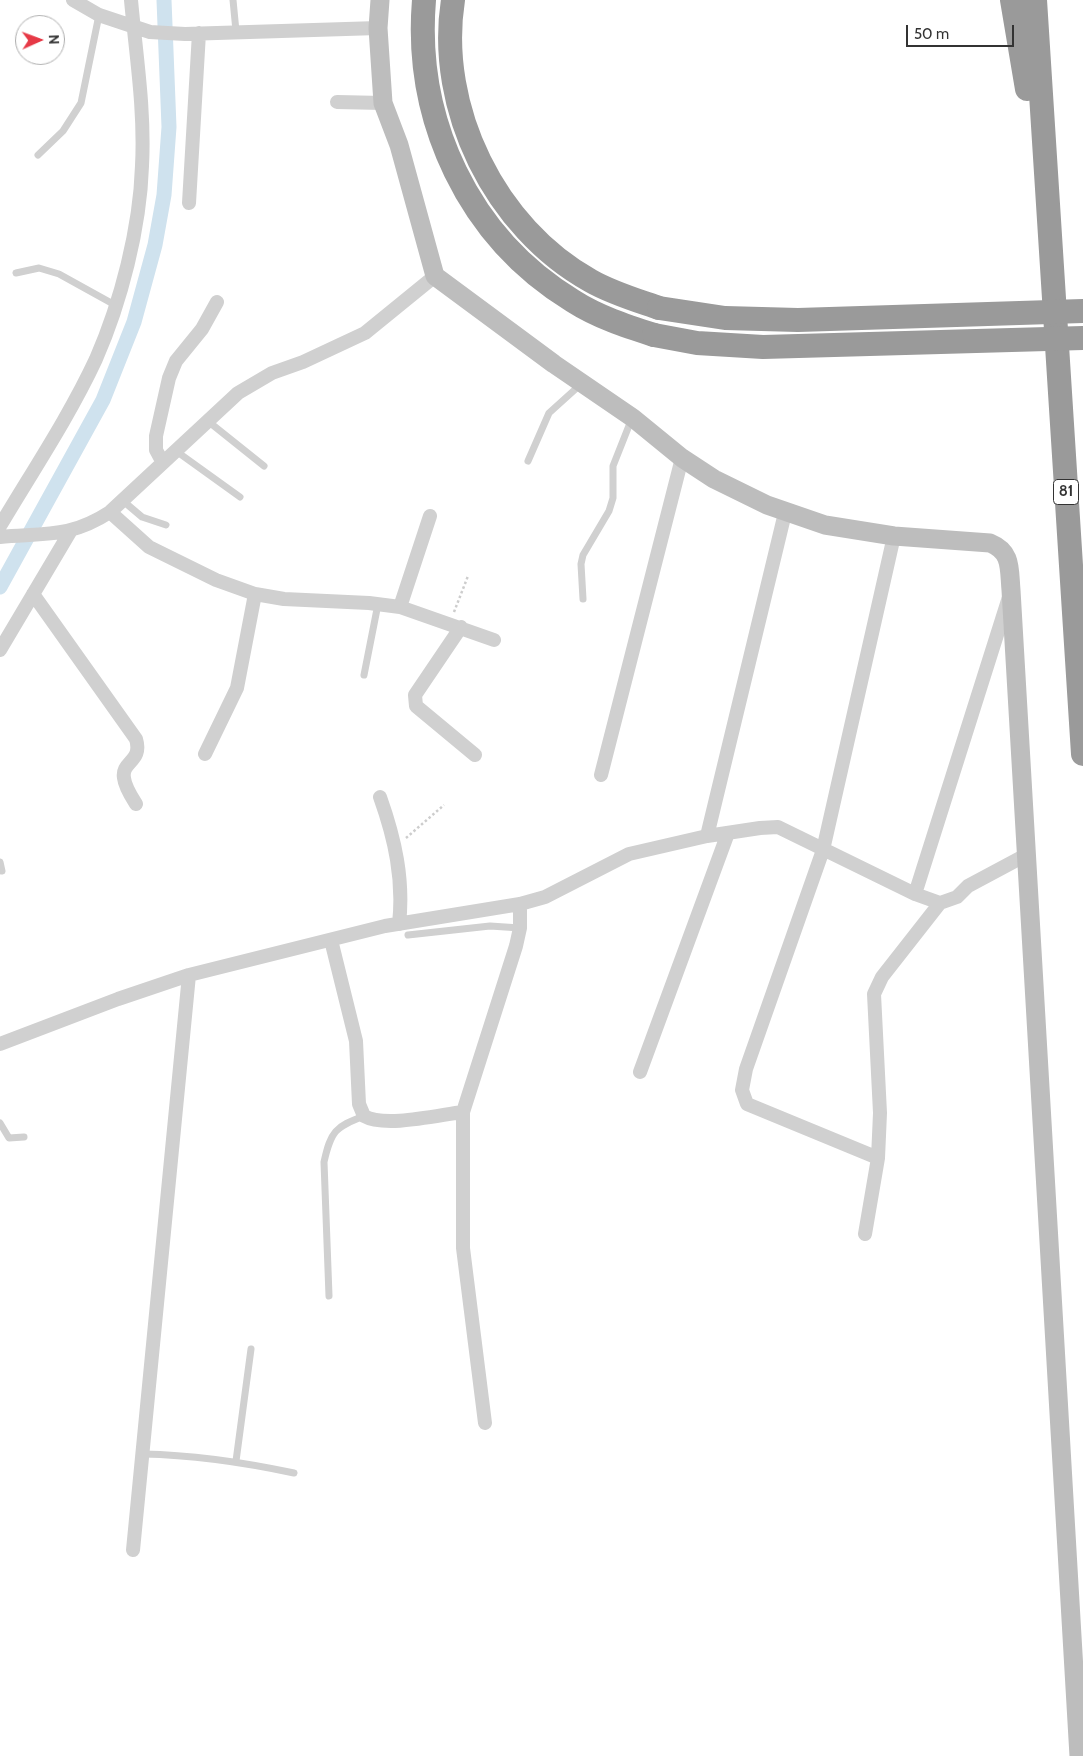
<!DOCTYPE html>
<html>
<head>
<meta charset="utf-8">
<style>
	body { margin:0 }
	#map { position:relative; width:1083px; height:1756px; overflow:hidden; background:#fff; font-family:Cabin,sans-serif }
	canvas { display:block }
	.north { position:absolute; left:15px; top:15px; width:50px; height:50px; box-sizing:border-box; background:#fff; border:1px solid #adadad; border-radius:50%; rotate:88deg; font-size:14px; font-weight:700; line-height:20px; text-align:center; color:#333 }
	.north::after { content:''; display:block; margin:auto; width:18px; height:22px; background:#e63946; clip-path:polygon(50% 0,100% 100%,50% 72%,0 100%) }
	.scale { position:absolute; left:906px; top:25px; width:108px; height:22px; box-sizing:border-box; border:2px solid #333; border-top:0; padding-left:6px; font-size:15px; line-height:18px; white-space:nowrap; color:#333; -webkit-text-stroke:4px #fff; paint-order:stroke }
</style>
</head>
<body>
<div id="map">
<canvas width="1083" height="1756"></canvas>
<div class="north">N</div>
<div class="scale">50 m</div>
</div>
<script>
const g = document.querySelector('canvas').getContext('2d');
g.lineJoin = 'round';
function trace(path, color, width, dash) { g.strokeStyle = color; g.lineWidth = width; g.lineCap = dash ? 'butt' : 'round'; g.setLineDash(dash || []); g.stroke(path); }
function write(font, color, halo, rows, align = 'center') {
  g.font = font + ' Cabin,sans-serif'; g.lineWidth = 5; g.setLineDash([]); g.textBaseline = 'middle'; g.strokeStyle = halo; g.fillStyle = color; for (const [text, x, y, turn = 0] of rows) {
    g.save(); g.translate(x, y); g.rotate((+turn || 0) * Math.PI / 180); g.textAlign = isNaN(turn) ? turn : align; if (halo) g.strokeText(text, 0, 0); g.fillText(text, 0, 0); g.restore();
  }
}
trace(new Path2D(`
	M 0,587 L 103,400 L 134,322 L 155,245 L 164,195 L 169,127 L 164,0`), '#cfe2ee', 15);
trace(new Path2D(`
	M 454,612 L 468,576
	M 406,838 L 444,805`), '#cdcdcd', 2.5, [2.5, 2.5]);
trace(new Path2D(`
	M 233,0 L 236,31
	M 38,155 L 63,131 L 81,103 L 99,15
	M 16,273 L 39,268 L 59,274 L 115,305
	M 209,422 L 264,466
	M 176,451 L 240,497
	M 528,461 L 549,413 L 580,385
	M 122,500 L 142,517 L 166,525
	M 583,599 L 581,564 L 583,555 L 609,511 L 613,498 L 613,466 L 632,418
	M 364,675 L 378,604
	M 0,862 L 2,871
	M 408,935 L 490,926 L 520,928
	M 0,1123 L 9,1138 L 24,1137
	M 329,1296 L 324,1162 C 331,1131 335,1127 364,1116
	M 143,1454 C 196,1455 242,1462 294,1473
	M 236,1461 L 251,1349`), '#d0d0d0', 7);
trace(new Path2D(`
	M 73,0 L 99,15 L 150,32 L 185,34 L 378,28
	M 337,102 L 383,103
	M 189,203 L 199,33
	M 163,463 L 156,450 L 156,436 L 169,378 L 176,361 L 202,329 L 217,302
	M 110,512 L 149,547 L 216,580 L 255,594 L 284,599 L 369,603 L 400,607 L 494,640
	M 0,526 C 32,472 69,417 96,359 C 121,302 140,228 142,166 C 145,110 136,55 131,0
	M 894,536 L 823,850 L 746,1069 L 742,1090 L 747,1104 L 878,1158 L 880,1113 L 874,994 L 882,977 L 940,903
	M 0,537 C 45,533 70,538 110,512 L 238,393 L 272,373 L 303,362 L 365,333 L 435,276
	M 33,594 L 136,739 C 143,762 121,761 124,778 C 125,787 131,796 136,804
	M 400,607 L 430,516
	M 461,627 L 415,695 L 416,706 L 475,755
	M 0,650 L 70,532
	M 205,754 L 237,688 L 255,594
	M 601,775 L 682,458
	M 380,797 C 395,839 404,880 399,924
	M 707,836 L 785,513
	M 915,894 L 1009,597
	M 331,940 L 356,1041 L 359,1104 L 364,1116 C 385,1128 438,1115 463,1112
	M 0,1044 L 118,999 L 189,975 L 385,926 L 520,904 L 545,897 L 629,854 L 707,836 L 760,828 L 778,827 L 915,894 L 940,903 L 957,897 L 968,886 L 1026,855
	M 640,1072 L 728,833
	M 865,1234 L 878,1158
	M 485,1423 L 463,1248 L 463,1112 L 516,946 L 520,928 L 520,904
	M 133,1550 L 189,975`), '#d0d0d0', 14);
trace(new Path2D(`
	M 380,0 L 378,28 L 383,103 L 399,145 L 435,276 L 554,364 L 633,418 L 682,458 L 714,479 L 767,505 L 825,525 L 894,536 L 990,543 C 1012,552 1009,568 1011,590 L 1079,1756`), '#bdbdbd', 19);
trace(new Path2D(`
	M 424,0 C 414,120 468,237 573,301 C 598,317 626,326 654,335
	M 453,0 C 436,108 495,228 591,281 C 612,293 636,300 659,308
	M 1012,0 L 1027,89
	M 1035,0 L 1083,754`), '#9a9a9a', 24);
trace(new Path2D(`
	M 659,308 L 725,318 L 798,320 L 1083,311
	M 654,335 L 697,343 L 763,347 L 1083,338`), '#9a9a9a', 24);
for (const [x, y, w] of [
	[1066,492,25]
]) { const box = new Path2D(); box.roundRect(x - w / 2, y - 12.5, w, 25, 4); g.fillStyle = '#fff'; g.fill(box); trace(box, '#333', 1); }
write('bold 15px', '#333', null, [
	["81",1066,492]
]);
</script>
</body>
</html>
